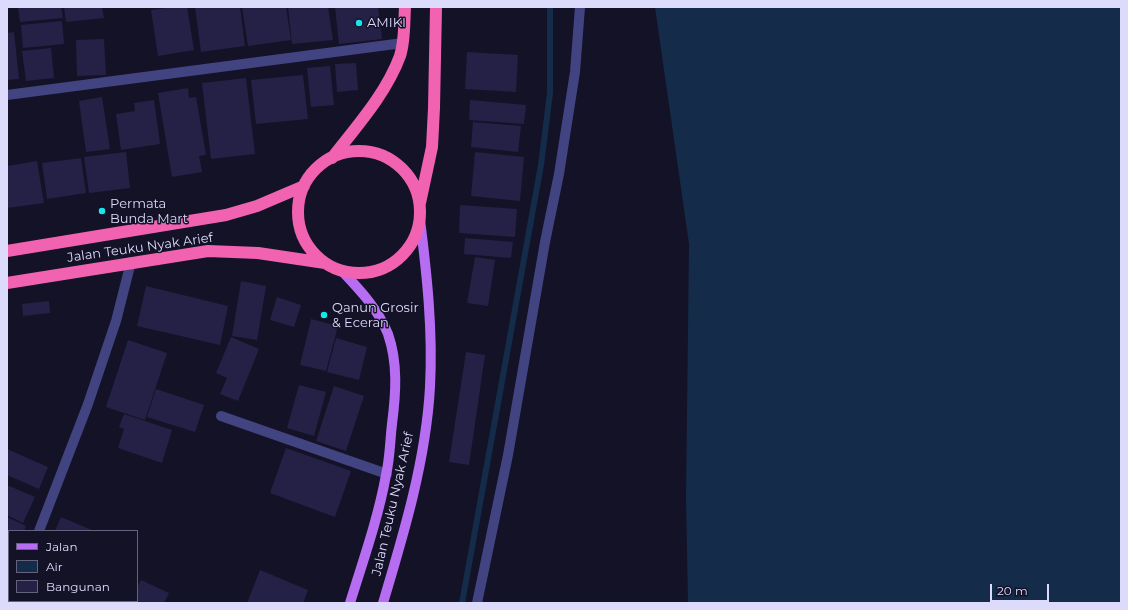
<!DOCTYPE html>
<html>
<head>
<meta charset="utf-8">
<style>
	body { margin:0 }
	#map { position:relative; width:1128px; height:610px; overflow:hidden; background:#141227; font-family:Montserrat,sans-serif }
	canvas { display:block }
	.frame { position:absolute; inset:0; border:8px solid #dddbfc; pointer-events:none }
	.legend { position:absolute; left:8px; top:530px; width:130px; height:72px; box-sizing:border-box; background:#141227; border:1px solid #64627c; margin:0; padding:5px 7px; list-style:none; font-size:12px; color:#dddbfc }
	.legend li { display:flex; align-items:center; gap:8px; height:20px }
	.legend b { width:20px; border:1px solid #64627c }
	.scale { position:absolute; left:990px; top:584px; width:59px; height:18px; box-sizing:border-box; border:2px solid #dddbfc; border-top:0; padding-left:5px; font-size:12px; line-height:14px; white-space:nowrap; color:#dddbfc; -webkit-text-stroke:3px #141227; paint-order:stroke }
</style>
</head>
<body>
<div id="map">
<canvas width="1128" height="610"></canvas>
<div class="frame"></div>
<ul class="legend">
<li><b style="height:5px;background:#b66df2"></b>Jalan</li>
<li><b style="height:11px;background:#142c49"></b>Air</li>
<li><b style="height:11px;background:#252046"></b>Bangunan</li>
</ul>
<div class="scale">20 m</div>
</div>
<script>
const g = document.querySelector('canvas').getContext('2d');
g.lineJoin = 'round';
function fill(path, color) { g.fillStyle = color; g.fill(path, 'evenodd'); }
function trace(path, color, width, dash) { g.strokeStyle = color; g.lineWidth = width; g.lineCap = dash ? 'butt' : 'round'; g.setLineDash(dash || []); g.stroke(path); }
function write(font, color, halo, rows, align = 'center') {
  g.font = font + ' Montserrat,sans-serif'; g.lineWidth = 3; g.setLineDash([]); g.textBaseline = 'middle'; g.strokeStyle = halo; g.fillStyle = color; for (const [text, x, y, turn = 0] of rows) {
    g.save(); g.translate(x, y); g.rotate((+turn || 0) * Math.PI / 180); g.textAlign = isNaN(turn) ? turn : align; if (halo) g.strokeText(text, 0, 0); g.fillText(text, 0, 0); g.restore();
  }
}
fill(new Path2D(`
	M 655,7 L 1121,7 L 1121,603 L 688,603 L 686,498 L 689,244 Z`), '#142c49');
trace(new Path2D(`
	M 462,603 L 541,165 L 550,93 L 550,7`), '#142c49', 6);
fill(new Path2D(`
	M 18,7 L 61,7 L 63,18 L 20,22 Z
	M 64,7 L 102,7 L 104,18 L 66,22 Z
	M 174,7 L 187,7 L 194,50 L 158,56 L 151,10 Z
	M 195,7 L 240,7 L 245,46 L 201,52 Z
	M 242,7 L 286,7 L 291,40 L 248,46 Z
	M 288,7 L 328,7 L 333,40 L 292,44 Z
	M 335,7 L 378,7 L 382,39 L 339,44 Z
	M 62,21 L 64,44 L 23,48 L 21,25 Z
	M 14,32 L 19,79 L 7,80 L 7,33 Z
	M 104,39 L 106,75 L 77,76 L 76,40 Z
	M 51,48 L 54,78 L 26,81 L 22,51 Z
	M 467,52 L 518,55 L 516,92 L 465,89 Z
	M 356,63 L 358,90 L 337,92 L 335,64 Z
	M 330,66 L 334,105 L 311,107 L 307,68 Z
	M 303,75 L 308,119 L 256,124 L 251,80 Z
	M 246,78 L 255,154 L 211,159 L 202,83 Z
	M 188,88 L 189,98 L 196,97 L 206,155 L 199,156 L 202,172 L 172,177 L 158,93 Z
	M 102,97 L 110,149 L 86,152 L 79,101 Z
	M 154,100 L 160,144 L 121,150 L 116,114 L 135,111 L 134,103 Z
	M 470,100 L 526,105 L 524,124 L 469,120 Z
	M 473,122 L 521,126 L 518,152 L 471,147 Z
	M 126,152 L 130,188 L 89,193 L 84,157 Z
	M 475,152 L 524,157 L 520,201 L 471,196 Z
	M 81,158 L 86,193 L 47,199 L 42,163 Z
	M 37,161 L 44,203 L 7,208 L 7,166 Z
	M 460,205 L 517,209 L 515,237 L 459,233 Z
	M 465,238 L 513,242 L 511,258 L 464,254 Z
	M 475,257 L 495,260 L 488,306 L 467,303 Z
	M 241,281 L 266,286 L 257,340 L 232,336 Z
	M 146,286 L 228,306 L 220,345 L 137,326 Z
	M 277,297 L 301,305 L 294,327 L 270,320 Z
	M 49,301 L 50,313 L 23,316 L 22,304 Z
	M 311,319 L 338,326 L 326,371 L 300,365 Z
	M 231,337 L 259,349 L 238,401 L 220,394 L 227,378 L 216,373 Z
	M 336,338 L 367,347 L 359,380 L 327,372 Z
	M 128,340 L 167,353 L 145,420 L 106,407 Z
	M 466,352 L 485,355 L 469,465 L 449,462 Z
	M 299,385 L 326,392 L 314,436 L 287,428 Z
	M 334,386 L 364,396 L 346,451 L 316,441 Z
	M 156,389 L 204,405 L 195,432 L 147,417 Z
	M 124,414 L 172,430 L 162,463 L 118,448 L 124,429 L 119,427 Z
	M 286,448 L 351,471 L 335,517 L 270,493 Z
	M 7,449 L 48,467 L 39,489 L 7,475 Z
	M 7,485 L 35,497 L 23,523 L 7,515 Z
	M 7,517 L 26,526 L 24,531 L 9,531 L 9,552 L 7,551 Z
	M 61,517 L 94,531 L 55,531 Z
	M 7,557 L 9,558 L 7,569 Z
	M 260,570 L 308,590 L 303,603 L 247,603 Z
	M 141,580 L 169,593 L 164,603 L 130,603 L 131,601 L 137,601 L 137,588 Z
	M 61,601 L 112,601 L 111,603 L 60,603 Z`), '#252046');
trace(new Path2D(`
	M 7,95 L 403,43
	M 221,416 L 387,474
	M 39,531 L 88,404 L 116,321 L 131,262
	M 11,603 L 12,601
	M 477,603 L 508,455 L 545,242 L 559,174 L 575,72 L 580,7`), '#424481', 10);
trace(new Path2D(`
	M 342,271 C 360,290 378,309 388,334 C 398,363 396,393 392,424 C 390,441 390,458 386,475 C 378,519 363,561 350,603
	M 383,603 C 404,533 426,460 430,387 C 433,331 427,275 420,220`), '#b66df2', 10);
trace(new Path2D(`
	M298 212a61 61 0 1 1 122 0a61 61 0 1 1-122 0Z
	M 332,158 C 356,127 386,94 400,56 C 405,41 404,23 405,7
	M 420,203 L 432,147 L 434,108 L 436,7
	M 7,251 L 226,215 L 257,206 L 304,186
	M 7,283 L 208,251 L 258,253 L 325,263`), '#f162b1', 12);
for (const [x, y, r, color] of [
	[359,23,4,"#19e5ea"],
	[102,211,4,"#19e5ea"],
	[324,315,4,"#19e5ea"]
]) { const dot = new Path2D(); dot.arc(x, y, r, 0, 2 * Math.PI); g.fillStyle = color; g.fill(dot); trace(dot, '#141227', 1.5); }
write('13px', '#dddbfc', '#141227', [
	["AMIKI",367,23],
	["Permata",110,204],
	["Bunda Mart",110,219],
	["Qanun Grosir",332,308],
	["& Eceran",332,323]
], 'left');
write('13px', '#dddbfc', '#141227', [
	["Jalan Teuku Nyak Arief",140,248,-8],
	["Jalan Teuku Nyak Arief",393,504,-77]
]);
</script>
</body>
</html>
